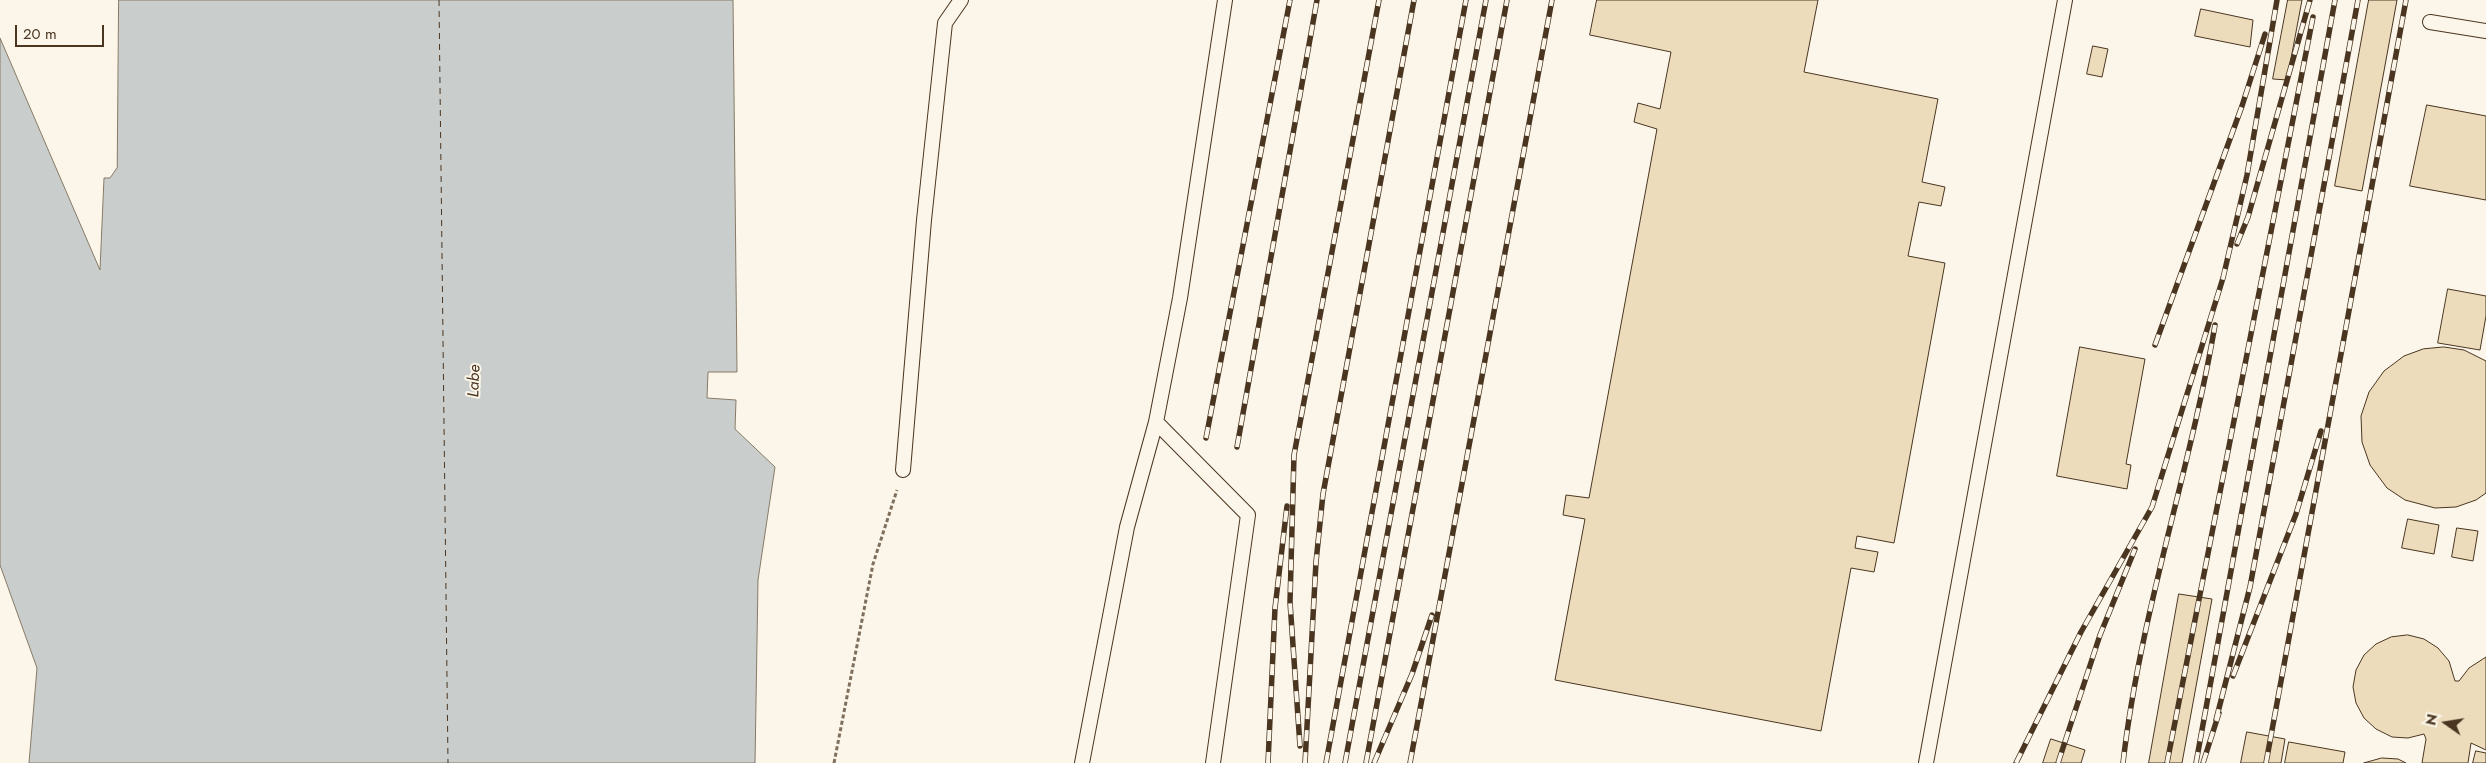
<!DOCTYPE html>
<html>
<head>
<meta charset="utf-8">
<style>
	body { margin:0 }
	#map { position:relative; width:2486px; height:763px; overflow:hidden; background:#fbf6e9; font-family:Jost,sans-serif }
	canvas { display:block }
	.north { position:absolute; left:2421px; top:698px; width:50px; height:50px; -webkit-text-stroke:4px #fbf6e9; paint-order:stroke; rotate:283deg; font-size:14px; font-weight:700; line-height:20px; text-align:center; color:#4a3520 }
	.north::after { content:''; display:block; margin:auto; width:18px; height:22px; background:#4a3520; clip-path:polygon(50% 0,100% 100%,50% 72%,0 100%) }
	.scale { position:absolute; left:15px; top:25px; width:89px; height:22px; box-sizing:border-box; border:2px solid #4a3520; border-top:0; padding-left:6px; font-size:15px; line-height:18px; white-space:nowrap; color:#4a3520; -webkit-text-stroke:4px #fbf6e9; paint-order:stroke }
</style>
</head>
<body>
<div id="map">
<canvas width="2486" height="763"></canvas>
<div class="north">N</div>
<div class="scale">20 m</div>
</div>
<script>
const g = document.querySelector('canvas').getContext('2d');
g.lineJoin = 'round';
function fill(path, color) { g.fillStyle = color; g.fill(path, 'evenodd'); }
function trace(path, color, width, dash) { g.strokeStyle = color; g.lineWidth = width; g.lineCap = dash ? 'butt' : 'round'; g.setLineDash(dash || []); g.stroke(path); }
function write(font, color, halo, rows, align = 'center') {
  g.font = font + ' Jost,sans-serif'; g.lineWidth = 4; g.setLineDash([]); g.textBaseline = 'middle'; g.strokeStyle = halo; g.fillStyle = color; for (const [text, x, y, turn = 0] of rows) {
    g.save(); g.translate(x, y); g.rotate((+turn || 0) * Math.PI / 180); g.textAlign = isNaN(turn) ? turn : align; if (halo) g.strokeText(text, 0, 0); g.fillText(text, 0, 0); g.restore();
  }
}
const water = new Path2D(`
	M 119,0 L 733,0 L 737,372 L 708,372 L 707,398 L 736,400 L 735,429 L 775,467 L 758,580 L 755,763 L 29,763 L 37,668 L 0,565 L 0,38 L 100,270 L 104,178 L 110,178 L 117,168 Z`);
fill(water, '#c9cecd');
trace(water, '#887966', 1);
trace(new Path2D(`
	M 439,0 L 448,763`), '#4a3520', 1, [6, 5]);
const building = new Path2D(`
	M 1597,0 L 1818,0 L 1804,72 L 1938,99 L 1922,182 L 1945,187 L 1941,206 L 1919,202 L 1908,256 L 1945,263 L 1894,543 L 1857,536 L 1855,548 L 1878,552 L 1874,572 L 1851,568 L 1821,731 L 1555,680 L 1585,519 L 1563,515 L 1566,495 L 1589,498 L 1657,129 L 1634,122 L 1638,103 L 1660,109 L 1671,52 L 1590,35 Z
	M 2288,0 L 2302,0 L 2287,80 L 2273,79 Z
	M 2369,0 L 2397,0 L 2362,191 L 2335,186 Z
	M 2201,9 L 2253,20 L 2250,47 L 2195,36 Z
	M 2093,46 L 2108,49 L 2102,77 L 2087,74 Z
	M 2427,105 L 2486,116 L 2486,200 L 2410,186 Z
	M 2448,289 L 2486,296 L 2486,316 L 2480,350 L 2438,343 Z
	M 2080,347 L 2145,359 L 2126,464 L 2131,465 L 2127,489 L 2057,476 Z
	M 2444,347 L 2464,350 L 2486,361 L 2486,493 L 2476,500 L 2456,507 L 2435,508 L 2405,500 L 2387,488 L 2370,465 L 2362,442 L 2361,416 L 2369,392 L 2384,371 L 2404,356 L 2423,349 Z
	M 2408,519 L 2439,525 L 2434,554 L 2402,548 Z
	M 2457,528 L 2478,531 L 2473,561 L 2452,557 Z
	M 2179,594 L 2212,599 L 2182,763 L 2149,763 Z
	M 2408,635 L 2424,639 L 2438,648 L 2449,661 L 2455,681 L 2459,681 L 2469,668 L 2486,657 L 2486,750 L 2471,743 L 2468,763 L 2422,763 L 2426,739 L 2424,734 L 2408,738 L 2392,737 L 2376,729 L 2364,718 L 2356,703 L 2353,687 L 2356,670 L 2364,655 L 2376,644 L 2391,637 Z
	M 2247,732 L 2285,739 L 2281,763 L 2241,763 Z
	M 2051,739 L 2085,750 L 2081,763 L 2043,763 Z
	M 2289,742 L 2345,752 L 2343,763 L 2285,763 Z
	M 2476,751 L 2486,753 L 2486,763 L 2473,763 Z
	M 2382,758 L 2398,759 L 2406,763 L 2364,763 Z`);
fill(building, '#ecdcbc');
trace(building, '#4a3520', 1);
const service = new Path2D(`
	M 2430,22 L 2486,31
	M 903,470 L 924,220 L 945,23 L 961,0
	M 1082,763 L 1127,527 L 1156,422
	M 1213,763 L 1248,515 L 1156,422 L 1180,298 L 1225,0
	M 1926,763 L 2065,0`);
trace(service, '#4a3520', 16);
trace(new Path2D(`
	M 834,763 L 873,564 L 897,490`), '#7f6f5c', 3, [4, 2.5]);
trace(service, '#fbf6e9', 14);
const rail = new Path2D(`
	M 2237,244 L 2248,217 L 2310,0
	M 2155,345 L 2242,106 L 2265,34
	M 1206,438 L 1290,0
	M 1237,447 L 1317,0
	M 2233,676 L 2296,514 L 2321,431
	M 2216,720 L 2250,587 L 2358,0
	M 1300,746 L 1290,602 L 1294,455 L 1379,0
	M 1268,763 L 1275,608 L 1287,506
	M 1305,763 L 1316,562 L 1323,494 L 1414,0
	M 1326,763 L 1466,0
	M 1345,763 L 1486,0
	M 1366,763 L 1507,0
	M 1374,763 L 1412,674 L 1432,615
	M 1410,763 L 1552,0
	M 2016,763 L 2081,632 L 2152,507 L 2223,278 L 2247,175 L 2277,0
	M 2058,763 L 2100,635 L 2135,549
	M 2123,763 C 2140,614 2190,472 2215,325
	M 2167,763 L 2313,17
	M 2196,763 L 2335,0
	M 2203,763 L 2219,713
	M 2266,763 L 2406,0`);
trace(rail, '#4a3520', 5.5);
trace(rail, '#fbf6e9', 4, [11]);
write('italic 16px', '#4a3520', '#fbf6e9', [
	["Labe",475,381,-88]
]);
</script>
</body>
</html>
